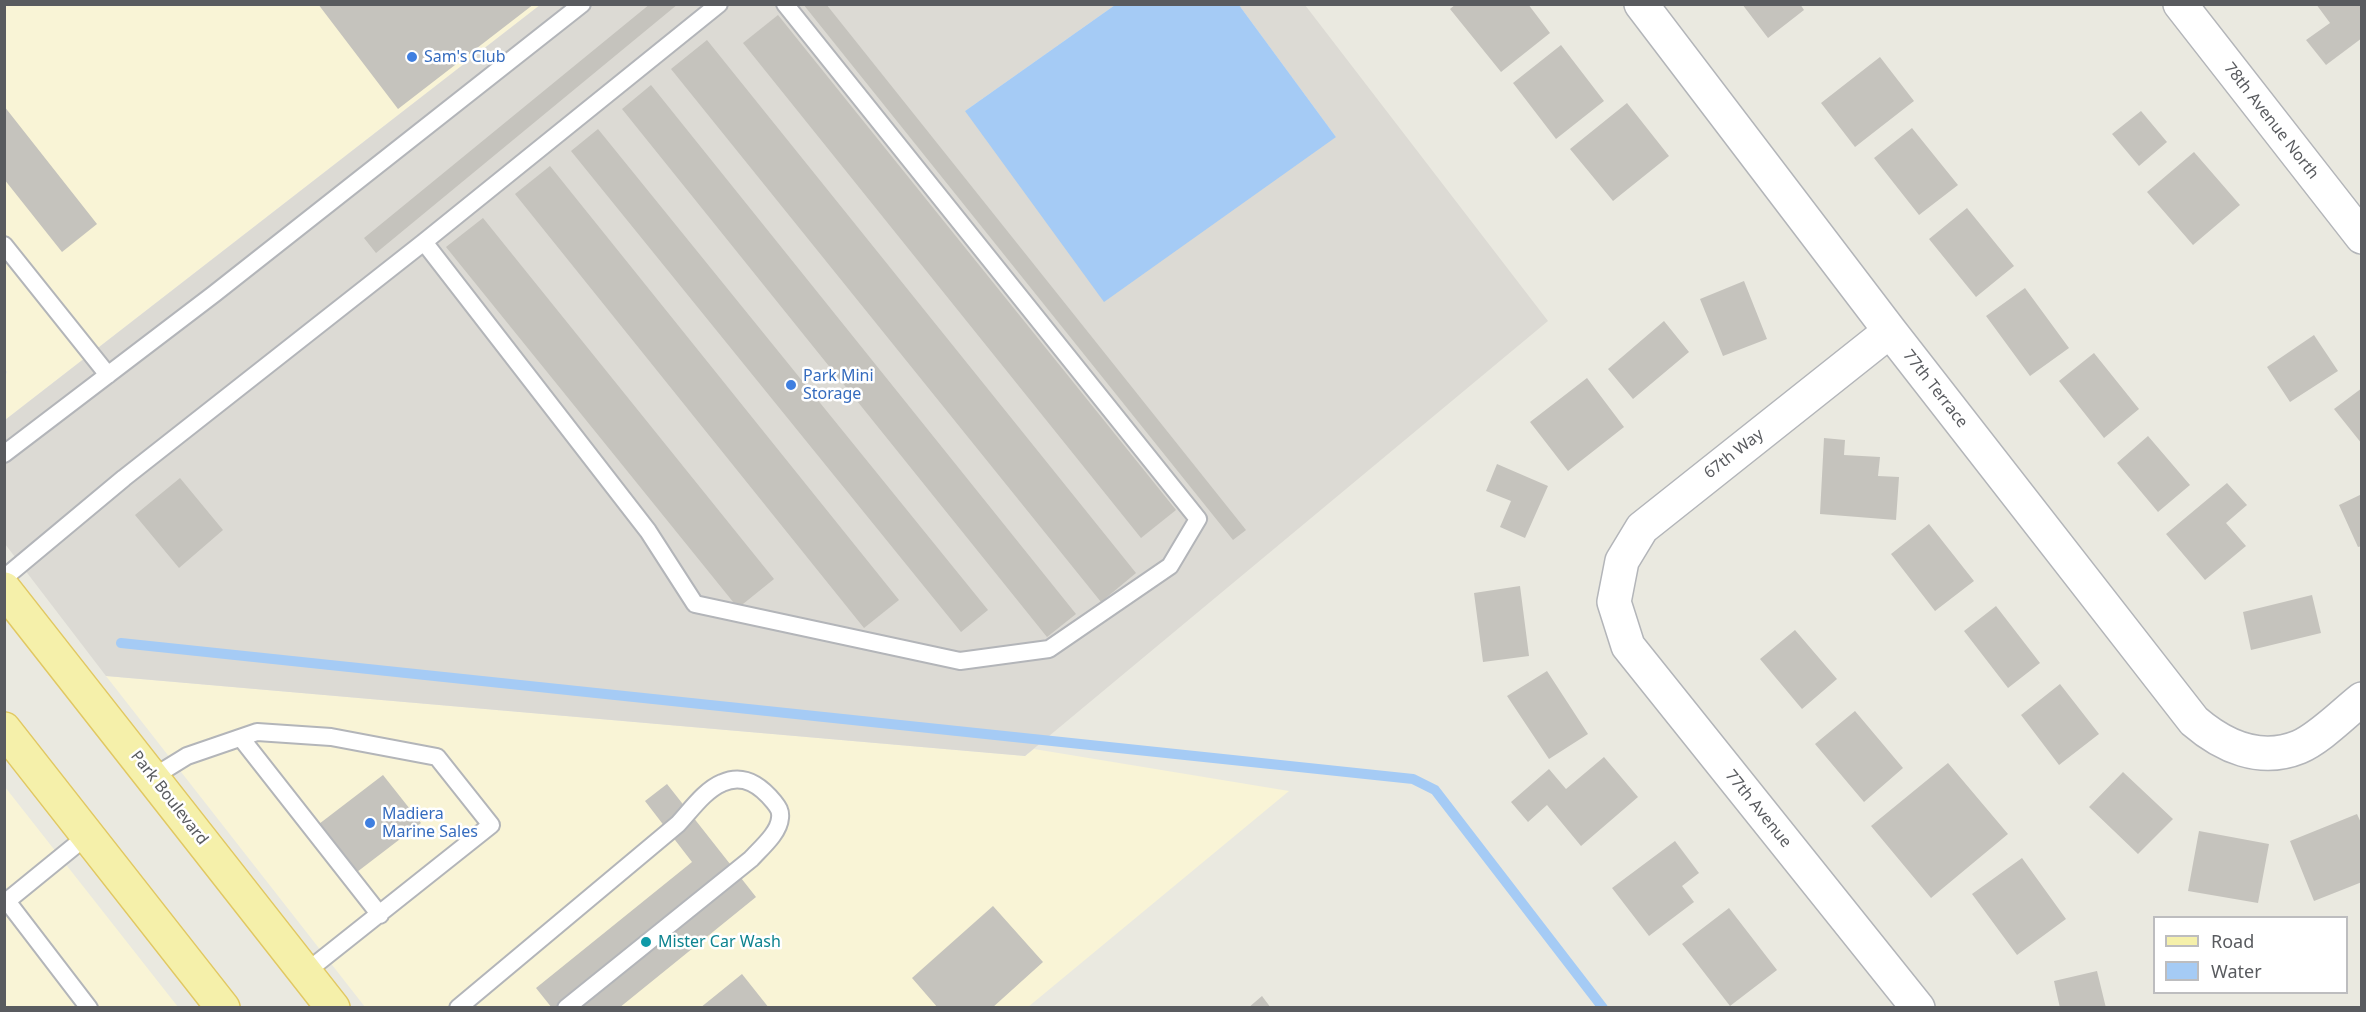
<!DOCTYPE html>
<html>
<head>
<meta charset="utf-8">
<style>
	body { margin:0 }
	#map { position:relative; width:2366px; height:1012px; overflow:hidden; background:#eae9e0; font-family:"Noto Sans",sans-serif }
	canvas { display:block }
	.frame { position:absolute; inset:0; border:6px solid #595b5f; pointer-events:none }
	.legend { position:absolute; left:2153px; top:916px; width:195px; height:78px; box-sizing:border-box; background:#fff; border:2px solid #bdbdbf; margin:0; padding:8px 10px; list-style:none; font-size:18px; color:#595b5f }
	.legend li { display:flex; align-items:center; gap:12px; height:30px }
	.legend b { width:30px; border:2px solid #bdbdbf }
</style>
</head>
<body>
<div id="map">
<canvas width="2366" height="1012"></canvas>
<div class="frame"></div>
<ul class="legend">
<li><b style="height:8px;background:#f5f0aa"></b>Road</li>
<li><b style="height:16px;background:#a5cbf5"></b>Water</li>
</ul>
</div>
<script>
const g = document.querySelector('canvas').getContext('2d');
g.lineJoin = 'round';
function fill(path, color) { g.fillStyle = color; g.fill(path, 'evenodd'); }
function trace(path, color, width, dash) { g.strokeStyle = color; g.lineWidth = width; g.lineCap = dash ? 'butt' : 'round'; g.setLineDash(dash || []); g.stroke(path); }
function write(font, color, halo, rows, align = 'center') {
  g.font = font + ' "Noto Sans",sans-serif'; g.lineWidth = 5; g.setLineDash([]); g.textBaseline = 'middle'; g.strokeStyle = halo; g.fillStyle = color; for (const [text, x, y, turn = 0] of rows) {
    g.save(); g.translate(x, y); g.rotate((+turn || 0) * Math.PI / 180); g.textAlign = isNaN(turn) ? turn : align; if (halo) g.strokeText(text, 0, 0); g.fillText(text, 0, 0); g.restore();
  }
}
fill(new Path2D(`
	M 5,5 L 540,5 L 5,420 L 5,376 L 7,372 L 5,369 Z
	M 106,676 L 1025,756 L 1034,749 L 1289,791 L 1028,1007 L 365,1007 Z
	M 5,787 L 178,1007 L 5,1007 Z`), '#f9f4d6');
fill(new Path2D(`
	M 540,5 L 1115,5 L 965,111 L 1336,137 L 1239,5 L 1305,5 L 1548,321 L 1025,756 L 106,676 L 5,544 L 5,420 Z`), '#dcdad4');
fill(new Path2D(`
	M 1115,5 L 1239,5 L 1336,137 L 1104,302 L 965,111 Z`), '#a5cbf5');
trace(new Path2D(`
	M 121,643 L 1413,779 L 1435,790 L 1603,1008`), '#a5cbf5', 10);
fill(new Path2D(`
	M 318,4 L 534,4 L 398,109 Z
	M 650,4 L 678,4 L 376,253 L 364,238 Z
	M 803,4 L 826,4 L 1246,530 L 1233,540 Z
	M 1456,4 L 1528,4 L 1550,33 L 1501,72 L 1450,9 Z
	M 1742,4 L 1800,4 L 1804,10 L 1768,38 Z
	M 2316,4 L 2362,4 L 2362,38 L 2326,65 L 2306,40 L 2330,23 Z
	M 778,15 L 1176,510 L 1141,538 L 743,43 Z
	M 707,40 L 1136,573 L 1101,602 L 671,69 Z
	M 1561,45 L 1604,101 L 1556,139 L 1513,83 Z
	M 1880,57 L 1914,101 L 1855,147 L 1821,103 Z
	M 651,85 L 1076,614 L 1047,637 L 622,109 Z
	M 1627,103 L 1669,156 L 1613,201 L 1570,149 Z
	M 4,106 L 97,224 L 62,252 L 4,179 Z
	M 2141,111 L 2167,142 L 2139,166 L 2112,134 Z
	M 1912,128 L 1958,185 L 1919,215 L 1874,158 Z
	M 598,129 L 988,610 L 961,632 L 571,151 Z
	M 2194,152 L 2240,205 L 2193,245 L 2147,192 Z
	M 550,166 L 899,600 L 864,628 L 515,194 Z
	M 1967,208 L 2014,266 L 1976,297 L 1929,239 Z
	M 483,218 L 774,579 L 738,608 L 446,247 Z
	M 1744,281 L 1767,339 L 1723,356 L 1700,299 Z
	M 2025,288 L 2069,348 L 2030,376 L 1986,316 Z
	M 1664,321 L 1689,352 L 1633,399 L 1608,369 Z
	M 2314,335 L 2338,371 L 2290,402 L 2267,367 Z
	M 2094,353 L 2139,409 L 2104,438 L 2059,381 Z
	M 1587,378 L 1624,427 L 1568,471 L 1530,422 Z
	M 2362,388 L 2362,444 L 2334,409 Z
	M 2148,436 L 2190,485 L 2158,512 L 2117,463 Z
	M 1824,438 L 1845,440 L 1844,455 L 1880,457 L 1878,476 L 1899,477 L 1896,520 L 1820,514 Z
	M 1497,464 L 1548,486 L 1525,538 L 1500,527 L 1511,501 L 1486,491 Z
	M 180,478 L 223,530 L 179,568 L 135,515 Z
	M 2227,483 L 2247,505 L 2226,523 L 2246,546 L 2205,580 L 2166,534 Z
	M 2362,494 L 2362,546 L 2358,547 L 2339,505 Z
	M 1929,524 L 1974,581 L 1935,611 L 1891,554 Z
	M 1520,586 L 1529,656 L 1483,662 L 1474,593 Z
	M 2312,595 L 2321,633 L 2251,650 L 2243,612 Z
	M 1996,606 L 2040,663 L 2008,688 L 1964,631 Z
	M 1795,630 L 1837,679 L 1802,709 L 1760,659 Z
	M 1547,671 L 1588,734 L 1549,759 L 1507,696 Z
	M 2060,684 L 2099,734 L 2059,765 L 2021,715 Z
	M 1855,711 L 1903,768 L 1864,802 L 1815,744 Z
	M 1604,757 L 1638,797 L 1581,846 L 1547,805 L 1528,822 L 1511,802 L 1549,769 L 1566,789 Z
	M 1948,763 L 2008,834 L 1931,898 L 1871,826 Z
	M 2123,772 L 2173,819 L 2138,854 L 2089,807 Z
	M 383,775 L 421,823 L 357,872 L 319,824 Z
	M 667,784 L 756,897 L 619,1008 L 552,1008 L 536,988 L 692,862 L 645,801 Z
	M 2357,814 L 2362,825 L 2362,882 L 2314,901 L 2290,841 Z
	M 2199,831 L 2269,844 L 2258,903 L 2188,891 Z
	M 1675,841 L 1699,873 L 1682,886 L 1694,902 L 1649,936 L 1612,888 Z
	M 2022,858 L 2066,919 L 2017,955 L 1972,894 Z
	M 993,906 L 1043,962 L 992,1008 L 938,1008 L 912,978 Z
	M 1729,908 L 1777,970 L 1730,1006 L 1682,944 Z
	M 2097,971 L 2106,1008 L 2060,1008 L 2054,981 Z
	M 742,974 L 769,1008 L 700,1008 Z
	M 1262,996 L 1271,1008 L 1248,1008 Z`), '#c5c3bd');
const service = new Path2D(`
	M 424,242 L 648,531 L 695,604 L 960,661 L 1049,649 L 1170,566 L 1198,519 L 785,4
	M 4,245 L 108,375
	M 4,454 L 214,294 L 582,4
	M 4,578 L 124,478 L 424,242 L 719,4
	M 241,738 L 380,915
	M 153,777 L 187,756 L 257,732 L 331,737 L 437,757 L 491,825 L 306,972
	M 88,835 L 7,901 L 89,1008
	M 458,1008 L 678,824 C 691,810 705,790 722,783 C 744,773 761,786 774,802 C 778,807 781,811 780,818 C 779,833 761,848 751,859 L 566,1008`);
const minor = new Path2D(`
	M 1641,4 L 1890,331 L 2194,721 C 2223,746 2260,763 2299,747 C 2320,738 2344,713 2362,699
	M 1890,331 L 1642,528 L 1622,561 L 1614,602 L 1628,646 L 1918,1008`);
const tertiary = new Path2D(`
	M 2180,4 L 2362,237`);
const primary = new Path2D(`
	M 4,589 L 333,1008
	M 4,729 L 223,1008`);
trace(service, '#b3b5b9', 20);
trace(minor, '#b3b5b9', 36);
trace(tertiary, '#b3b5b9', 36);
trace(primary, '#e1c862', 36);
trace(service, '#fff', 16);
trace(minor, '#fff', 33);
trace(tertiary, '#fff', 33);
trace(primary, '#f5f0aa', 33);
for (const [x, y, r, color] of [
	[412,57,6,"#3f7fe0"],
	[791,385,6,"#3f7fe0"],
	[370,823,6,"#3f7fe0"],
	[646,942,6,"#0f9aa8"]
]) { const dot = new Path2D(); dot.arc(x, y, r, 0, 2 * Math.PI); g.fillStyle = color; g.fill(dot); trace(dot, '#fff', 2); }
write('16px', '#366cbe', '#fff', [
	["Sam's Club",424,57],
	["Park Mini",803,376],
	["Storage",803,394],
	["Madiera",382,814],
	["Marine Sales",382,832]
], 'left');
write('16px', '#595b5f', '#fff', [
	["78th Avenue North",2271,121,52],
	["77th Terrace",1935,389,52],
	["67th Way",1734,454,-38],
	["Park Boulevard",169,798,52],
	["77th Avenue",1758,809,51]
]);
write('16px', '#0d838f', '#fff', [
	["Mister Car Wash",658,942]
], 'left');
</script>
</body>
</html>
